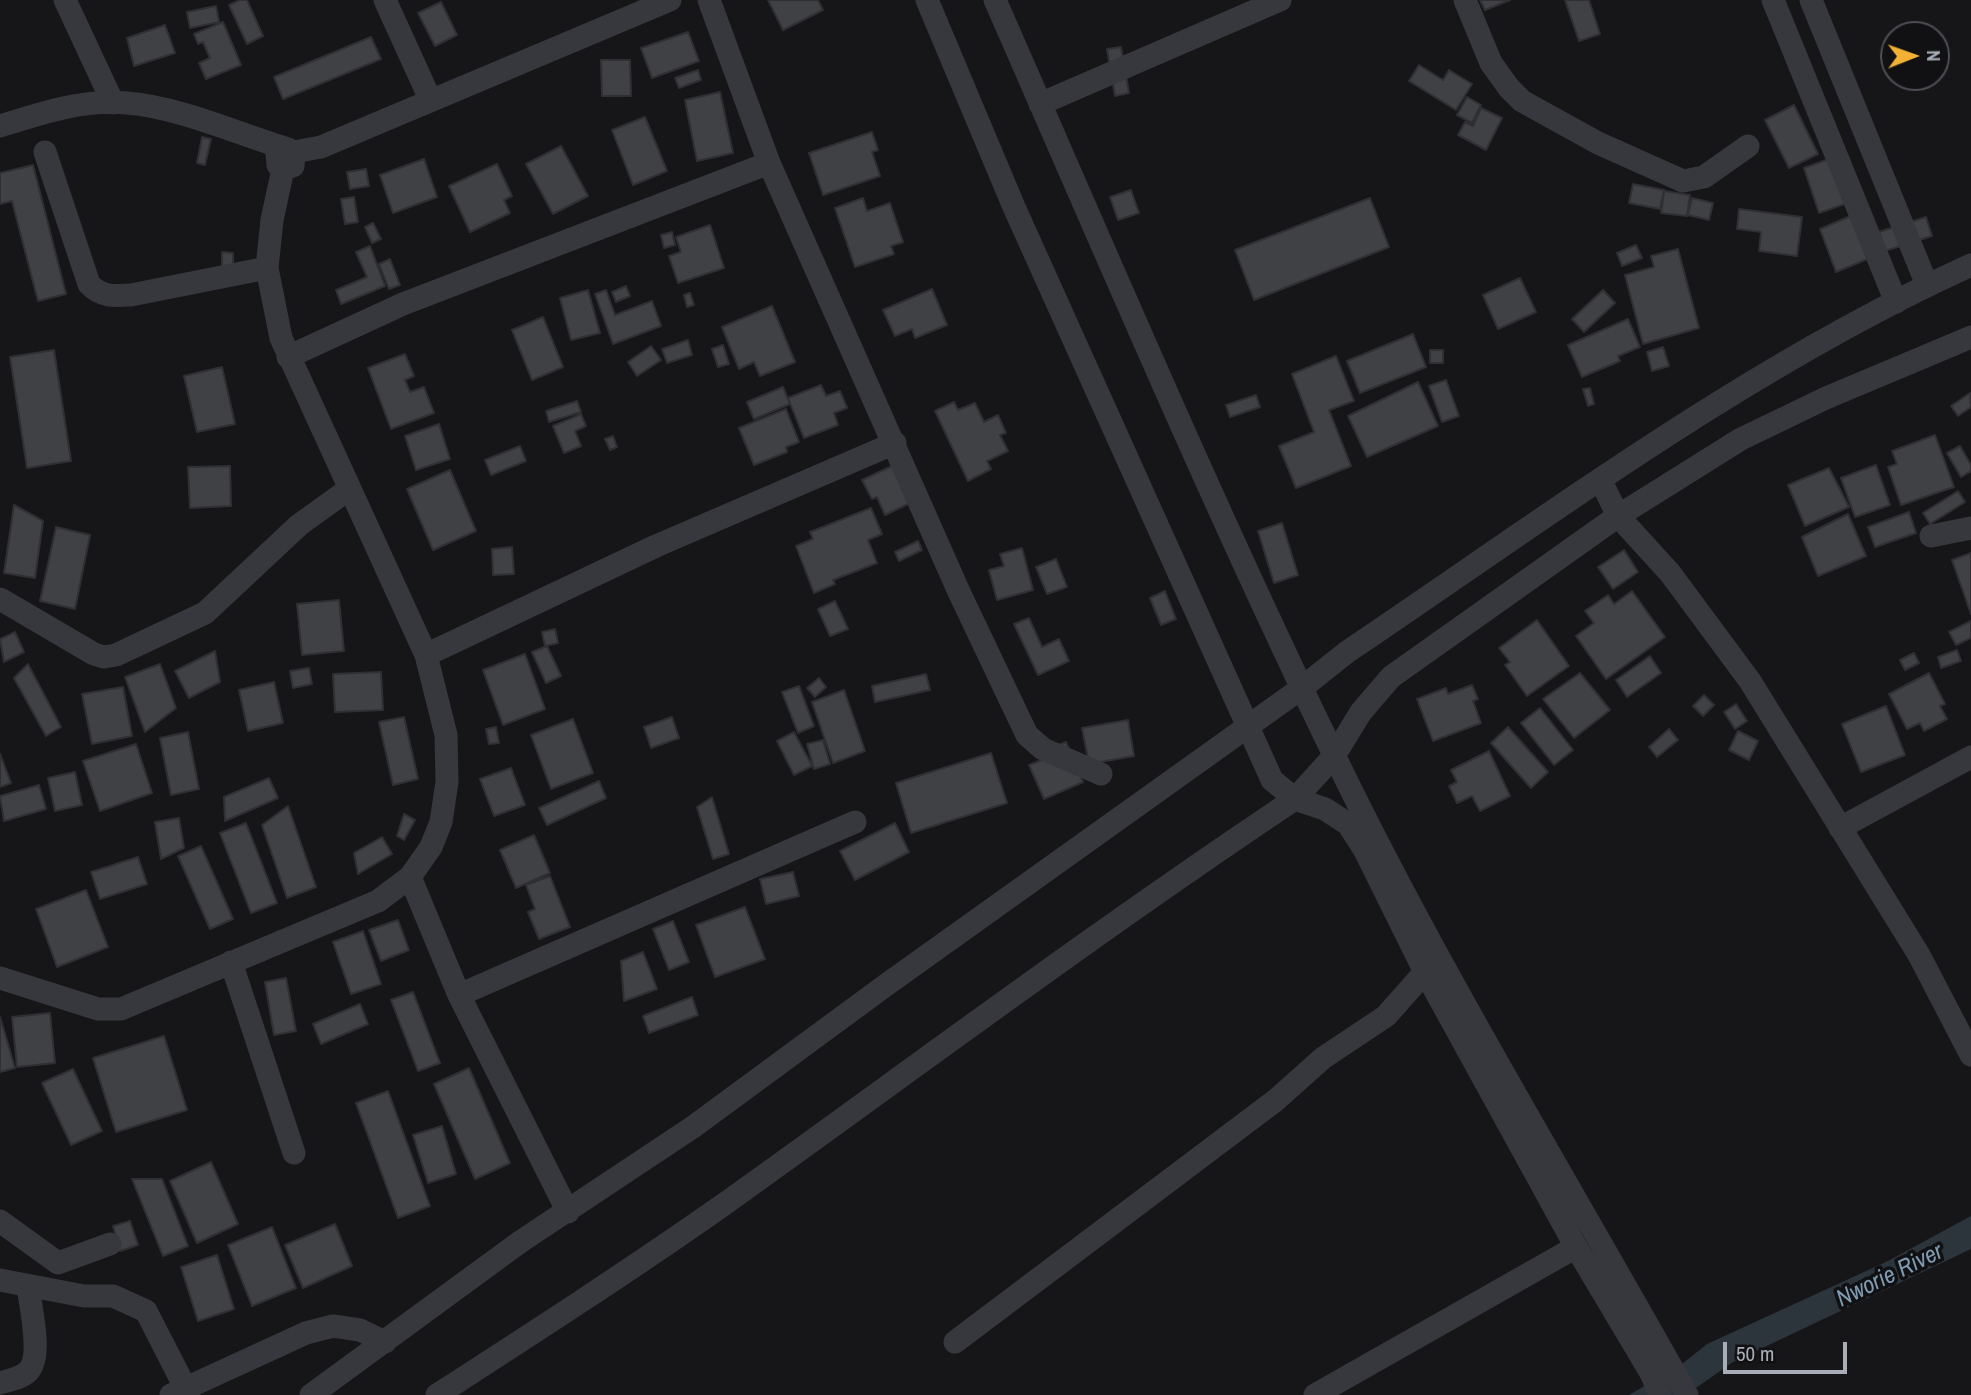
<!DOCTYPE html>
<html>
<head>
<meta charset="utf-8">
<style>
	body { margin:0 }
	#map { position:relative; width:1971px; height:1395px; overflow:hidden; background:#161618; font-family:"Archivo Narrow",sans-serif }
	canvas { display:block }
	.north { position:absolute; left:1880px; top:21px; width:70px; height:70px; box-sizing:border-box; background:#111113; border:2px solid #4d4f55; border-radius:50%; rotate:89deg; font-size:19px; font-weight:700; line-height:28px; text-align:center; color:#a8adb8 }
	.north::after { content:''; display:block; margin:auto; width:24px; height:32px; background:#f2b134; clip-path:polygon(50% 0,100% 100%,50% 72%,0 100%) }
	.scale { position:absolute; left:1723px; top:1342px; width:124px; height:32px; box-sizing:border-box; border:4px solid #a8adb8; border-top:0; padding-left:9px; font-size:21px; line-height:24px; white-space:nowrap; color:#a8adb8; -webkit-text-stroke:5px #111113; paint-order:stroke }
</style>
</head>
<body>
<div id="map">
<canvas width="1971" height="1395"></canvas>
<div class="north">N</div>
<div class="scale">50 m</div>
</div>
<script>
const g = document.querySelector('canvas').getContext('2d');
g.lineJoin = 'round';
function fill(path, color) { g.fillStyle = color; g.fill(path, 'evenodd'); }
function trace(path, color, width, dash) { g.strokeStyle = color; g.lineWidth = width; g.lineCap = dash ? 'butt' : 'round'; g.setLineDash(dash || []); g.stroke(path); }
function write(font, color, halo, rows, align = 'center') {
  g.font = font + ' "Archivo Narrow",sans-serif'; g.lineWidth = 7; g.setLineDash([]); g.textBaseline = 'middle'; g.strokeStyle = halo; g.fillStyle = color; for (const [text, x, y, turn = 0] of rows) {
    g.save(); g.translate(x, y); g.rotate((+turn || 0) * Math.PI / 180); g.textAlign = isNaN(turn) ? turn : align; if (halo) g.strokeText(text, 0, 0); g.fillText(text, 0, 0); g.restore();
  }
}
fill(new Path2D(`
	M 1971,1216 L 1971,1249 L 1733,1362 L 1686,1395 L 1629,1395 L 1682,1364 L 1707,1344 L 1888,1261 Z`), '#2c353c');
const building = new Path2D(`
	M 240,0 L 247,0 L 263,36 L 247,44 L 229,5 Z
	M 768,0 L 818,0 L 823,10 L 783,30 Z
	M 1480,0 L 1510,0 L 1485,10 Z
	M 1565,0 L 1589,0 L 1600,34 L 1579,41 Z
	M 441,2 L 457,35 L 435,46 L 418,13 Z
	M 216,6 L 219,22 L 190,28 L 187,12 Z
	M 223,22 L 241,65 L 206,79 L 199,63 L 210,58 L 203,42 L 198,44 L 194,34 Z
	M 165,25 L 175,53 L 134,66 L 127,38 Z
	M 688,32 L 699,61 L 652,78 L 641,48 Z
	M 371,37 L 381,59 L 283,99 L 274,77 Z
	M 1121,47 L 1129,93 L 1115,96 L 1107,49 Z
	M 601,60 L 630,60 L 631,96 L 602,96 Z
	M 1419,65 L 1443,80 L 1449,70 L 1472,84 L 1456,110 L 1409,81 Z
	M 698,70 L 701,80 L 679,88 L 675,78 Z
	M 720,92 L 733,153 L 697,161 L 685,100 Z
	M 1467,97 L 1481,105 L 1472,123 L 1457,115 Z
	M 1794,105 L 1818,154 L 1789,168 L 1765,120 Z
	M 1481,108 L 1502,118 L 1486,150 L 1458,135 L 1465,122 L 1473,126 Z
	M 645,117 L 667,171 L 633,185 L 612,130 Z
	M 872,132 L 878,150 L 872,152 L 880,176 L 823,195 L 809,153 Z
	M 202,137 L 211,139 L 205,165 L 197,163 Z
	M 561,146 L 588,196 L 553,214 L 526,164 Z
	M 1837,156 L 1853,201 L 1819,213 L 1804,168 Z
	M 424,159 L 437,197 L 393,213 L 380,175 Z
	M 497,164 L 512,196 L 504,200 L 510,213 L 470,232 L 449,186 Z
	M 33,165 L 66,294 L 38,301 L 12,201 L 0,204 L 0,173 Z
	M 366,169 L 369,186 L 350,189 L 347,172 Z
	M 1633,184 L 1664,190 L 1660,209 L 1629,203 Z
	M 1131,190 L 1139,213 L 1118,220 L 1110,197 Z
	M 1664,191 L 1690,195 L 1687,216 L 1661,213 Z
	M 354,197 L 358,222 L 345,224 L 341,199 Z
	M 863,198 L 867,211 L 890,203 L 903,242 L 891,246 L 894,254 L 855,267 L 835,208 Z
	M 1370,198 L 1389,247 L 1254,300 L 1235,250 Z
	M 1692,198 L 1713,203 L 1709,220 L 1688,215 Z
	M 1739,209 L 1802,217 L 1797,256 L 1759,251 L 1761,232 L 1737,229 Z
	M 1853,215 L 1870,258 L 1836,272 L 1820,229 Z
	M 1926,217 L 1932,236 L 1885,251 L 1879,232 Z
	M 373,223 L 381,239 L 372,243 L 365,227 Z
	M 710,225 L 724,268 L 678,283 L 669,256 L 681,252 L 676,237 Z
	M 672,232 L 675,245 L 664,248 L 661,235 Z
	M 1636,245 L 1642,258 L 1622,266 L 1617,253 Z
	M 370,246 L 385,286 L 341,304 L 336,290 L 367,277 L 356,252 Z
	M 1678,249 L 1699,328 L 1643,344 L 1625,275 L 1654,267 L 1651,256 Z
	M 222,252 L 233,253 L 233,270 L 222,270 Z
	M 390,259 L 400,285 L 389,289 L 379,264 Z
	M 1520,278 L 1536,312 L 1498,329 L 1483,295 Z
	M 626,286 L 630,296 L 616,302 L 612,292 Z
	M 932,289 L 947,325 L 915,338 L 912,329 L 895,336 L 883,310 Z
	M 588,290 L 600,333 L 571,340 L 560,298 Z
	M 606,290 L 615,315 L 652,301 L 661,326 L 613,344 L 595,294 Z
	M 1603,290 L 1615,303 L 1584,332 L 1572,319 Z
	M 690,293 L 694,305 L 687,307 L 684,295 Z
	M 772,306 L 795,362 L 760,376 L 754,362 L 739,369 L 722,327 Z
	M 543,317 L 563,367 L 532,380 L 512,330 Z
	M 1628,319 L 1640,347 L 1618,356 L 1620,361 L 1582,377 L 1568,345 Z
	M 1413,334 L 1426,367 L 1360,393 L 1347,361 Z
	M 688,340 L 692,355 L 667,363 L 662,349 Z
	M 723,345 L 729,364 L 718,367 L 712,349 Z
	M 651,346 L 661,360 L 637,376 L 628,362 Z
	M 1663,347 L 1669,366 L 1652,371 L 1647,352 Z
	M 54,350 L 71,461 L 27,468 L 10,357 Z
	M 1430,350 L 1443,350 L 1443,363 L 1430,363 Z
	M 405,354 L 414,376 L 405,380 L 410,392 L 424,387 L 434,413 L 391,429 L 368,368 Z
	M 1336,356 L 1354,401 L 1329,410 L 1351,466 L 1296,488 L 1279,446 L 1314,432 L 1292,374 Z
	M 222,367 L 235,424 L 197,432 L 184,376 Z
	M 1446,380 L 1459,416 L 1442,422 L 1429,386 Z
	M 1418,382 L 1438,426 L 1367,457 L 1348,416 Z
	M 821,385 L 826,396 L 840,391 L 847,408 L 834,413 L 838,425 L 804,438 L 788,398 Z
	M 783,387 L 790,404 L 754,419 L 747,402 Z
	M 1590,388 L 1594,404 L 1588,406 L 1583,389 Z
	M 1970,393 L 1971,407 L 1958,416 L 1951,406 Z
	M 1256,395 L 1260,407 L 1230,417 L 1226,405 Z
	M 577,401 L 581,412 L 549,422 L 546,411 Z
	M 954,402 L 958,410 L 975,403 L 984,422 L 998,415 L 1006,433 L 1000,435 L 1008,451 L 987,461 L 991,469 L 968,481 L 935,411 Z
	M 786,409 L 799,442 L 786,447 L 787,452 L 754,465 L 739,428 Z
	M 581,414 L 586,426 L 575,431 L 581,446 L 564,453 L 553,426 Z
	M 439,424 L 450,459 L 416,470 L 405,436 Z
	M 1935,435 L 1954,487 L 1901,505 L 1888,467 L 1897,464 L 1892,451 Z
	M 613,436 L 617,447 L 610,450 L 605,439 Z
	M 520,446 L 526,461 L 491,475 L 485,460 Z
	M 1960,446 L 1971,465 L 1971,471 L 1961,477 L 1947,453 Z
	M 1876,465 L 1890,505 L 1855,517 L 1841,478 Z
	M 230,466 L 231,506 L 190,508 L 188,467 Z
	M 892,466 L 910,503 L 885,515 L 877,497 L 872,499 L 862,480 Z
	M 1829,468 L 1849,507 L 1805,526 L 1788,485 Z
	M 450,470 L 476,531 L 433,550 L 407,489 Z
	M 1958,491 L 1965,502 L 1930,524 L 1923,513 Z
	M 14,505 L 43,521 L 35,578 L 4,573 Z
	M 871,508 L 882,534 L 868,540 L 877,563 L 833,580 L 835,584 L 814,593 L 796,546 L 813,539 L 810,532 Z
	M 1909,512 L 1916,533 L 1875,547 L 1868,527 Z
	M 1848,514 L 1866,556 L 1818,576 L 1802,537 Z
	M 1282,523 L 1298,575 L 1274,583 L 1258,531 Z
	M 56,527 L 90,535 L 75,609 L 40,601 Z
	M 918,541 L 922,550 L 899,561 L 895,552 Z
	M 512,547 L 514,574 L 493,575 L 492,549 Z
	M 1022,548 L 1033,590 L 997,600 L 989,570 L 1004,566 L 1000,554 Z
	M 1624,550 L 1638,572 L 1613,589 L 1598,567 Z
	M 1971,553 L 1971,614 L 1952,560 Z
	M 1056,559 L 1067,587 L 1047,594 L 1036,567 Z
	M 1165,591 L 1176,619 L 1161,625 L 1150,598 Z
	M 1632,591 L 1665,637 L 1606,679 L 1576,636 L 1594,623 L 1585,611 L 1608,595 L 1614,604 Z
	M 339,600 L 344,651 L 302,655 L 297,604 Z
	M 835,601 L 848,629 L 830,636 L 818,609 Z
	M 1029,618 L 1042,647 L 1059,639 L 1069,661 L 1038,675 L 1014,624 Z
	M 1537,620 L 1569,666 L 1527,696 L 1505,665 L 1510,662 L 1499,648 Z
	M 1971,621 L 1971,638 L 1956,645 L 1949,632 Z
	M 555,629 L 558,643 L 545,646 L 542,632 Z
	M 15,632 L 24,652 L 4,662 L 0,639 Z
	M 547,646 L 561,676 L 546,683 L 532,652 Z
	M 1957,650 L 1961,661 L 1941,668 L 1938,657 Z
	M 215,651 L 220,682 L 189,698 L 175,671 Z
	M 1914,653 L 1919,663 L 1905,670 L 1900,660 Z
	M 525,654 L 545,709 L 503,725 L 483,670 Z
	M 1650,656 L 1661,673 L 1627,697 L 1616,680 Z
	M 28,664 L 61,727 L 46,736 L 14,678 Z
	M 160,664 L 176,708 L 145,732 L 125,677 Z
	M 309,668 L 312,684 L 293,688 L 290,671 Z
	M 381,672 L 383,710 L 335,712 L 333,674 Z
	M 1580,673 L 1610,710 L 1574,738 L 1543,699 Z
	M 1929,673 L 1945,704 L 1940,706 L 1947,719 L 1924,731 L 1920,723 L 1907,729 L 1889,694 Z
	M 926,674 L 930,690 L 875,702 L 872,686 Z
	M 819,678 L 826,687 L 815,697 L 807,688 Z
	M 274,682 L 283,723 L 248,731 L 239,690 Z
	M 1472,685 L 1478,699 L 1473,701 L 1481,723 L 1433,741 L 1417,699 L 1446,688 L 1448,694 Z
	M 799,686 L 814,726 L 798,733 L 782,692 Z
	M 123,687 L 132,736 L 92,744 L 82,694 Z
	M 844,690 L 865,751 L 833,763 L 812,702 Z
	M 1704,695 L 1714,705 L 1703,716 L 1693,706 Z
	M 1736,704 L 1747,721 L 1735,729 L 1724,712 Z
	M 1886,706 L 1905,755 L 1861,772 L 1842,724 Z
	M 1540,708 L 1573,750 L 1554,765 L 1521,723 Z
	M 404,717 L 418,779 L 393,785 L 379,722 Z
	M 672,717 L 679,738 L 651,748 L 644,727 Z
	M 573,719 L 593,773 L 551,789 L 531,735 Z
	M 1128,720 L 1134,756 L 1089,764 L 1082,728 Z
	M 496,727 L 499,743 L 489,744 L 486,729 Z
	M 1508,727 L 1548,772 L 1531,788 L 1491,743 Z
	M 1669,729 L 1678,740 L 1657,757 L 1649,747 Z
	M 1738,731 L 1758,741 L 1749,760 L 1729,750 Z
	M 188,732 L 199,789 L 171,795 L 160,738 Z
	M 794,732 L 812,766 L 794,775 L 777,741 Z
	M 823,740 L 830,764 L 814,769 L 807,744 Z
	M 1066,742 L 1083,782 L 1044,799 L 1029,765 L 1042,760 L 1040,753 Z
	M 136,744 L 152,793 L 100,811 L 83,761 Z
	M 1489,751 L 1510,796 L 1480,811 L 1472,796 L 1457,803 L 1449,786 L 1457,782 L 1451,770 Z
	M 991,753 L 1007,803 L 911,833 L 896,783 Z
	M 0,754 L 11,783 L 0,787 Z
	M 511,768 L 525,805 L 494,816 L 480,779 Z
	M 75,772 L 82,805 L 55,811 L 48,778 Z
	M 269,778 L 278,798 L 225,821 L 224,797 Z
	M 599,781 L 606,798 L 547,825 L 539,808 Z
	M 39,785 L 46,809 L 4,821 L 0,796 Z
	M 712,797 L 729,854 L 713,859 L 697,807 Z
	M 288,806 L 316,887 L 287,898 L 262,825 Z
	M 404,814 L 415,820 L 404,840 L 397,836 Z
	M 179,818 L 184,848 L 161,859 L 155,822 Z
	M 246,823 L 277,903 L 251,913 L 220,833 Z
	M 895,823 L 909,852 L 855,880 L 840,851 Z
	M 534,835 L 550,873 L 516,888 L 500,850 Z
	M 382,837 L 392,854 L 358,874 L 354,853 Z
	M 201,846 L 233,919 L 210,929 L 178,856 Z
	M 138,857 L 147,884 L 100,899 L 91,872 Z
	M 793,872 L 799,896 L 766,904 L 760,879 Z
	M 550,876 L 570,927 L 539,939 L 528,912 L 535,909 L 526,885 Z
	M 86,890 L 108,947 L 57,967 L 36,909 Z
	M 745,907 L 765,959 L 715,977 L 696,925 Z
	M 398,920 L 409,950 L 381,961 L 369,930 Z
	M 673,921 L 689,962 L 669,970 L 653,929 Z
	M 363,931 L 381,984 L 351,994 L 333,942 Z
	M 643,952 L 657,989 L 624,1001 L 621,961 Z
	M 286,978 L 296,1031 L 274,1035 L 265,982 Z
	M 413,992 L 440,1063 L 418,1071 L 391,1000 Z
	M 692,997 L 698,1015 L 649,1033 L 643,1016 Z
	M 360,1004 L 368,1024 L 321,1044 L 313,1024 Z
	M 50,1013 L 55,1063 L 17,1067 L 12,1017 Z
	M 0,1017 L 15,1068 L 0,1072 Z
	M 164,1036 L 187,1110 L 116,1132 L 93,1058 Z
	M 469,1068 L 510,1163 L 475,1179 L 434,1084 Z
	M 73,1069 L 102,1131 L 71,1145 L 42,1083 Z
	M 388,1091 L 430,1206 L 398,1218 L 356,1103 Z
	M 442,1126 L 456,1174 L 428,1183 L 413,1135 Z
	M 211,1162 L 238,1224 L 197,1243 L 170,1181 Z
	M 132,1179 L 162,1179 L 188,1246 L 163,1256 Z
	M 130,1221 L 138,1245 L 120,1251 L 113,1226 Z
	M 335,1224 L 352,1266 L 303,1288 L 285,1245 Z
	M 272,1227 L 296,1288 L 252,1306 L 228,1245 Z
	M 217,1255 L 234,1309 L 198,1321 L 181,1267 Z`);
fill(building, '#404145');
trace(building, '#303034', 2);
trace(new Path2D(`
	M 65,0 L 113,103
	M 385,0 L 430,99
	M 709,0 L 769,163 L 959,592 L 1027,735 L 1043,749 L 1101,774
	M 927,0 L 1014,207 L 1272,780 L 1295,799 L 1325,809 L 1348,824 L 1364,849 L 1425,972 L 1576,1247 L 1651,1373 L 1660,1395
	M 995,0 C 1106,253 1214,508 1335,757 C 1441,976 1569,1183 1687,1395
	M 1465,0 L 1491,63 L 1509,88 L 1522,101 L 1598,143 L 1683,181 L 1704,177 L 1748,146
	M 1773,0 L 1896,302
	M 1811,0 L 1927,285
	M 1040,104 L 1280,0
	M 0,126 C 41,113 83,99 127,103 C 179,107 238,134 288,149
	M 45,152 L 89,284 C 101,297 114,296 131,295 L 267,268
	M 294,152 L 293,166 L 283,169 L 278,165 L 277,153 L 282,149 L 294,152 L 321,147 L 670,0
	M 288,357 L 403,304 L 769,163
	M 1601,481 L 1618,516 L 1670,573 L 1750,681 L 1919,955 L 1971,1055
	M 1931,536 L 1971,528
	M 0,599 L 94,654 L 104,657 L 116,655 L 205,613 L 299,525 L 349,489
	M 426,655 L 656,546 L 895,443
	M 1840,828 L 1971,757
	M 410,877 L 459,995 L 568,1212
	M 231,962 L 294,1153
	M 0,978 L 98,1009 L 121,1009 L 378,901 L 410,877 L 431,847 L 441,822 L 447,782 L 446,735 L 426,655 L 281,338 L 267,268 L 272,220 L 283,169
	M 459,995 L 855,822
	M 0,1221 L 58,1263 L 110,1244
	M 0,1280 L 84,1296 L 113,1296 L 146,1311 L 189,1395
	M 955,1342 L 1276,1100 L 1323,1058 L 1386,1016 L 1425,972
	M 0,1383 C 10,1380 24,1378 30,1369 C 42,1353 30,1305 28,1286
	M 171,1395 L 306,1333 L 333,1326 L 360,1330 L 385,1342
	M 311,1395 L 520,1242 L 693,1127 L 886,985 L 1303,687 L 1347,652 C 1549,516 1749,366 1971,265
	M 437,1395 C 533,1333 629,1271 723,1205 C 913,1069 1100,929 1295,799 L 1334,756 L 1361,712 L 1391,677 L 1618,516 L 1741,439 L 1826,398 L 1971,337
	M 1315,1395 L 1576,1247`), '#37383d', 23);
write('italic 24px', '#7f9bb3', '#111113', [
	["Nworie River",1890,1276,-26]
]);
</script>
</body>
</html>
